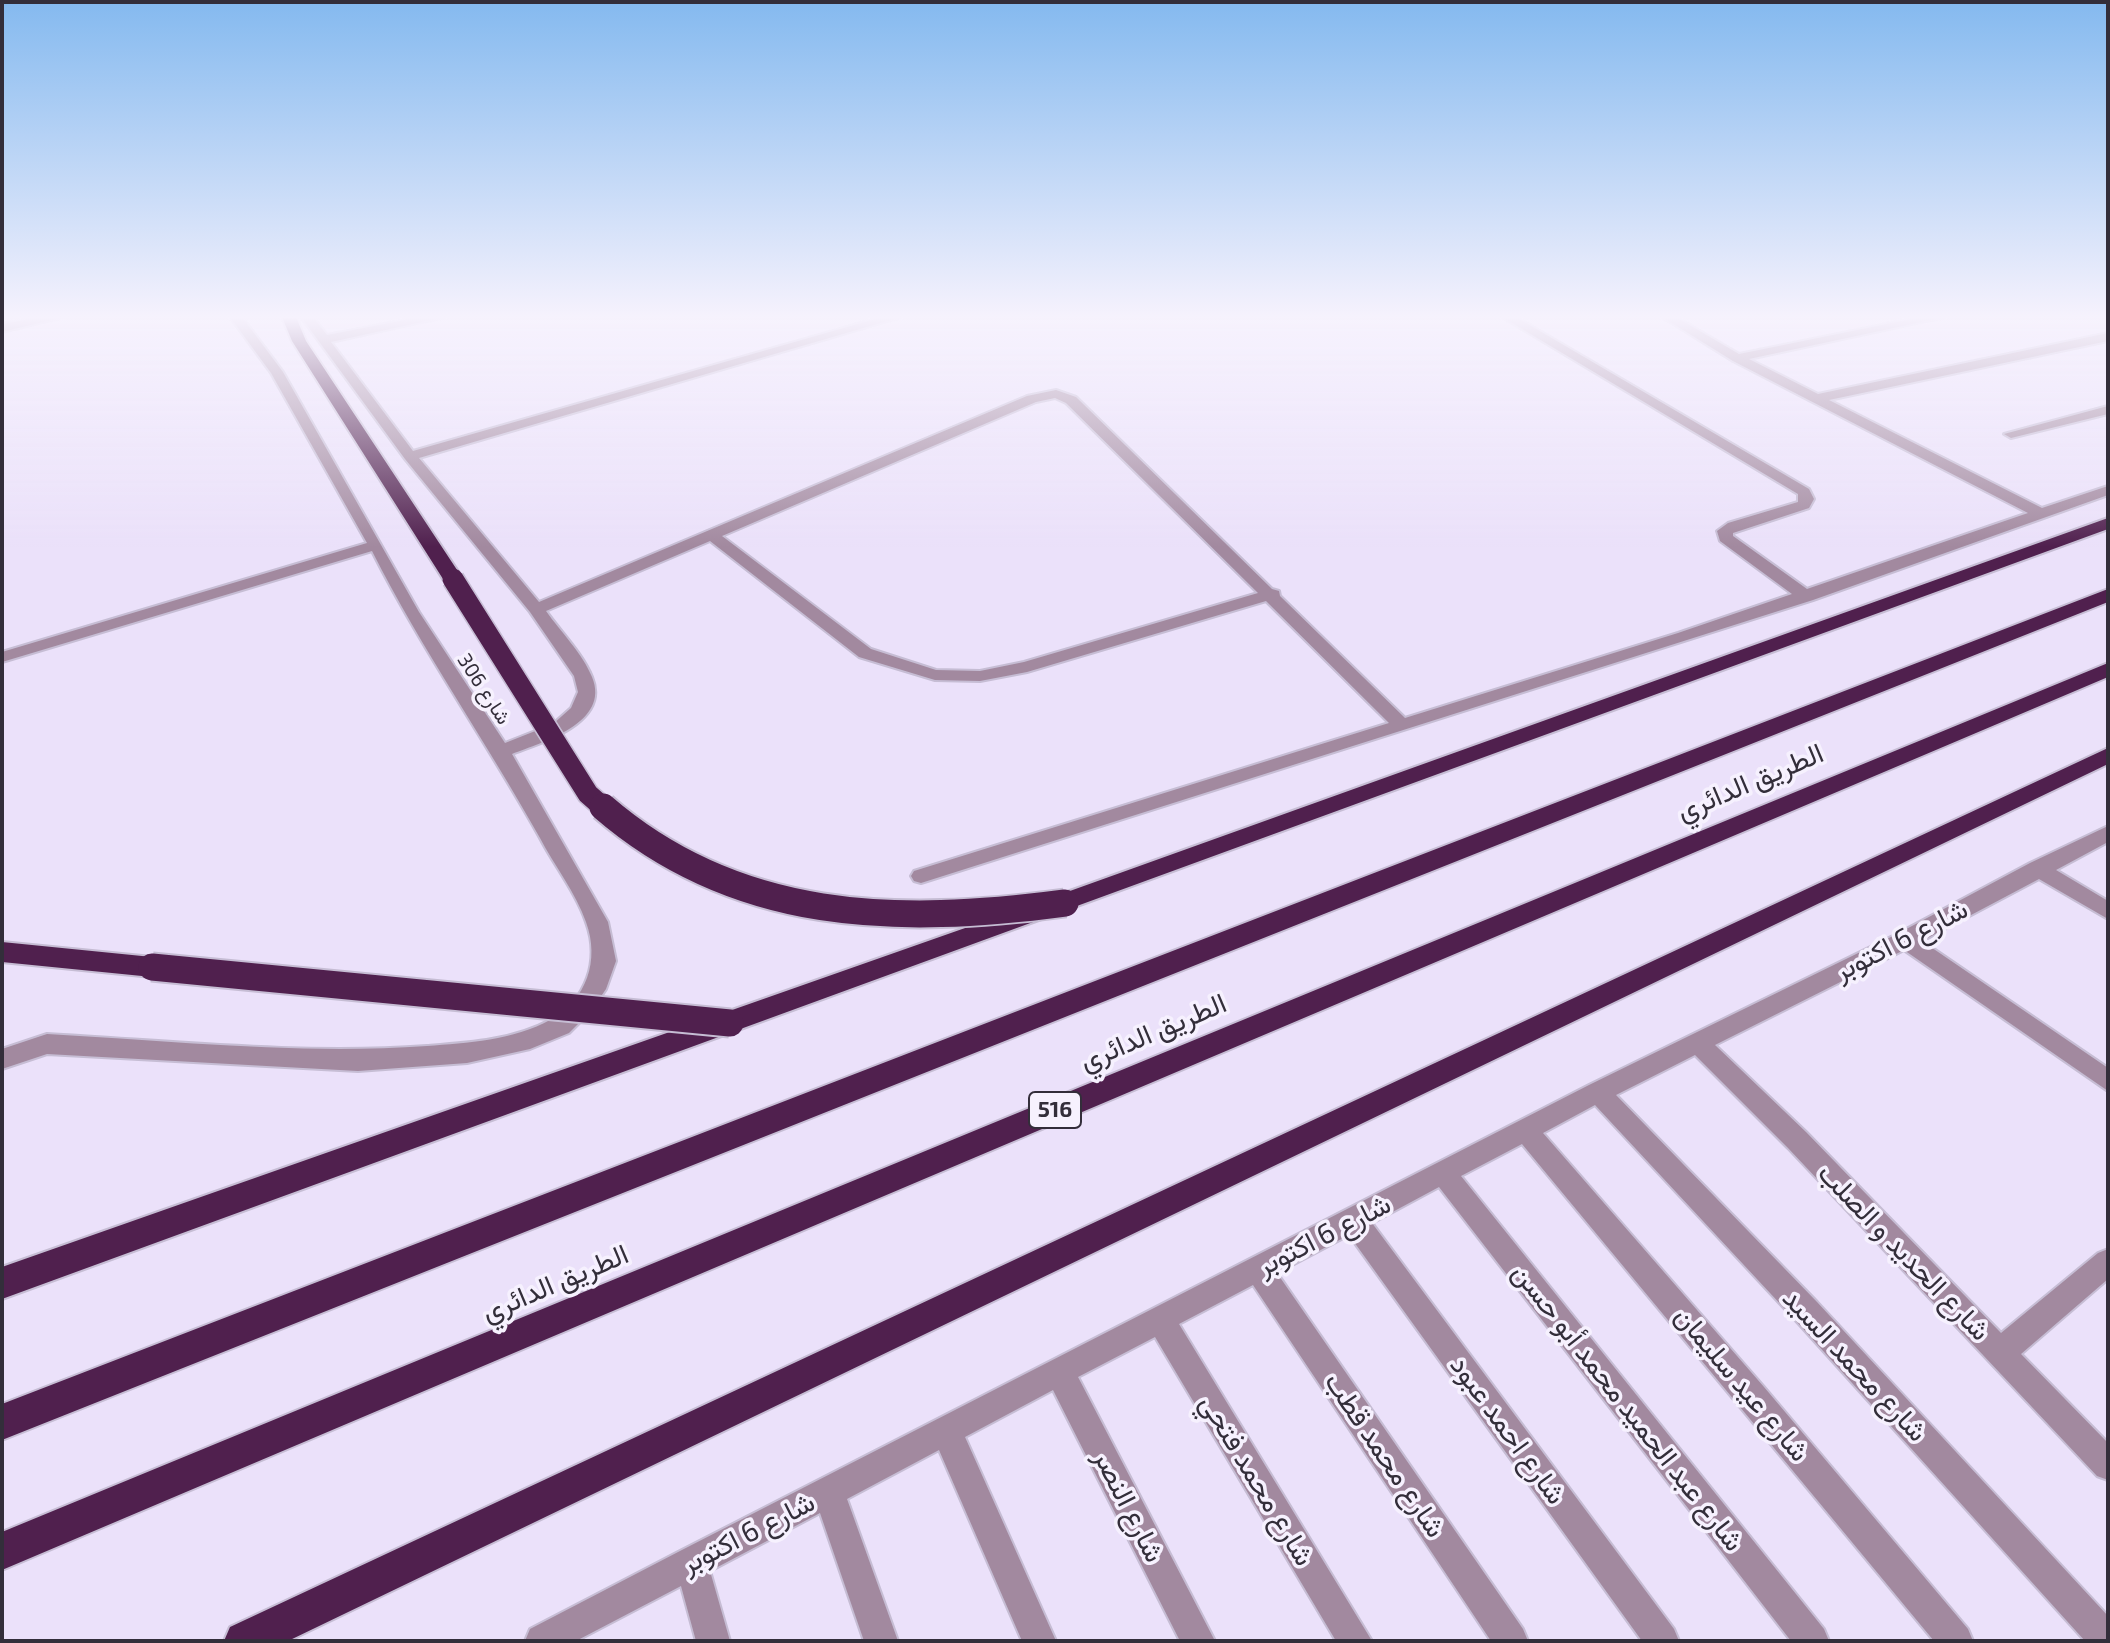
<!DOCTYPE html>
<html>
<head>
<meta charset="utf-8">
<style>
	body { margin:0 }
	#map { position:relative; width:2110px; height:1643px; overflow:hidden; background:#ebe1fa; font-family:"Exo 2",sans-serif }
	canvas { display:block }
	.frame { position:absolute; inset:0; border:4px solid #332e3a; pointer-events:none }
</style>
</head>
<body>
<div id="map">
<canvas width="2110" height="1643"></canvas>
<div class="frame"></div>
</div>
<script>
const g = document.querySelector('canvas').getContext('2d');
g.lineJoin = 'round';
function trace(path, color, width, dash) { g.strokeStyle = color; g.lineWidth = width; g.lineCap = dash ? 'butt' : 'round'; g.setLineDash(dash || []); g.stroke(path); }
function fill(path, color) { g.fillStyle = color; g.fill(path, 'evenodd'); }
function write(font, color, halo, rows, align = 'center') {
  g.font = font + ' "Exo 2",Vazirmatn,sans-serif'; g.lineWidth = 7; g.setLineDash([]); g.textBaseline = 'middle'; g.strokeStyle = halo; g.fillStyle = color; for (const [text, x, y, turn = 0] of rows) {
    g.save(); g.translate(x, y); g.rotate((+turn || 0) * Math.PI / 180); g.textAlign = isNaN(turn) ? turn : align; if (halo) g.strokeText(text, 0, 0); g.fillText(text, 0, 0); g.restore();
  }
}
const minor = new Path2D(`
	M 40,317 L 64,317 L 2,332 L 2,324 Z
	M 230,317 L 242,317 L 283,372 L 419,612 L 505,743 L 553,724 L 571,708 L 578,692 L 574,676 L 530,612 L 405,459 L 301,317 L 313,317 L 327,335 L 420,317 L 445,317 L 331,342 L 413,451 L 882,317 L 901,317 L 419,458 L 539,602 L 1027,396 L 1056,390 L 1076,397 L 1272,589 L 1279,591 L 1280,596 L 1405,718 L 1678,633 L 1792,594 L 1720,541 L 1717,531 L 1728,523 L 1798,502 L 1798,494 L 1502,317 L 1516,317 L 1809,489 L 1814,499 L 1809,508 L 1733,533 L 1733,536 L 1807,589 L 2028,513 L 1733,361 L 1662,317 L 1676,317 L 1739,354 L 1921,317 L 1945,317 L 1749,359 L 1818,394 L 2108,333 L 2108,341 L 1829,400 L 2042,508 L 2108,486 L 2108,495 L 1813,600 L 921,883 L 914,881 L 911,876 L 914,871 L 1389,723 L 1266,601 L 1027,672 L 980,681 L 935,680 L 859,657 L 710,541 L 546,611 C 560,631 583,654 592,677 C 611,723 542,742 512,754 L 608,922 L 616,961 L 606,989 L 591,1011 L 569,1033 L 530,1049 L 467,1063 L 358,1071 L 47,1054 L 2,1069 L 2,1049 L 47,1034 C 173,1041 301,1055 427,1046 C 467,1043 514,1040 550,1020 C 587,1000 600,960 586,922 C 576,893 554,865 540,838 C 486,741 422,650 372,551 L 2,662 L 2,652 L 367,543 L 271,373 ZM 1055,398 L 1066,403 L 1258,593 L 1024,662 L 980,671 L 936,670 L 871,649 L 722,536 L 1036,402 Z
	M 2108,406 L 2108,414 L 2011,438 L 2004,434 Z
	M 2108,826 L 2108,842 L 2056,870 L 2108,901 L 2108,919 L 2039,879 L 1922,941 L 2108,1068 L 2108,1091 L 1904,950 L 1715,1045 L 1806,1132 L 2001,1333 L 2098,1253 L 2108,1249 L 2108,1279 L 2021,1354 L 2108,1443 L 2108,1480 L 2097,1476 L 1788,1148 L 1695,1055 L 1616,1095 L 1817,1302 L 2108,1616 L 2108,1641 L 2085,1641 L 1797,1322 L 1595,1105 L 1543,1133 L 1764,1387 L 1968,1629 L 1973,1641 L 1934,1641 L 1522,1144 L 1461,1176 L 1824,1629 L 1829,1641 L 1791,1641 L 1439,1187 L 1372,1223 L 1674,1629 L 1679,1641 L 1642,1641 L 1349,1235 L 1277,1273 L 1523,1629 L 1528,1641 L 1491,1641 L 1253,1285 L 1179,1324 L 1372,1641 L 1336,1641 L 1155,1337 L 1078,1377 L 1215,1641 L 1180,1641 L 1053,1390 L 965,1437 L 1056,1641 L 1022,1641 L 939,1450 L 847,1499 L 898,1641 L 864,1641 L 820,1513 L 710,1571 L 730,1641 L 696,1641 L 681,1586 L 576,1641 L 525,1641 L 530,1629 L 680,1551 L 1589,1085 L 1897,934 L 2030,863 Z`);
const highway = new Path2D(`
	M 282,317 L 296,317 L 306,341 L 463,579 L 460,583 L 446,583 L 443,579 L 292,341 Z
	M 2108,518 L 2108,529 L 2,1299 L 2,1267 L 1056,896 Z
	M 2108,589 L 2108,602 L 2,1440 L 2,1404 Z
	M 2108,663 L 2108,677 L 2,1570 L 2,1532 Z
	M 2108,748 L 2108,764 L 288,1641 L 224,1641 L 230,1627 Z
	M 2,942 L 152,957 L 162,960 L 165,967 L 162,974 L 152,977 L 2,962 Z`);
trace(minor, '#c6bdd4', 4);
trace(highway, '#c6bdd4', 4);
fill(minor, '#a2899f');
fill(highway, '#50204e');
const highwayBridgeFar1 = new Path2D(`
	M 453,579 L 588,794 L 605,809`);
const highwayBridge = new Path2D(`
	M 603,807 C 737,923 898,925 1065,903
	M 152,967 L 730,1023`);
trace(highwayBridgeFar1, '#c6bdd4', 24, []);
trace(highwayBridge, '#c6bdd4', 31, []);
trace(highwayBridgeFar1, '#50204e', 21);
trace(highwayBridge, '#50204e', 27);
const sky = g.createLinearGradient(0, 0, 0, 547);
sky.addColorStop(0, '#84b9ef');
sky.addColorStop(0.58, '#f6f2fd');
sky.addColorStop(1, '#f6f2fd00');
g.fillStyle = sky;
g.fillRect(0, 0, 2110, 547);
write('20px', '#332e3a', '#f6f1fe', [
	["شارع 306",484,689,57]
]);
for (const [x, y, w] of [
	[1055,1110,52]
]) { const box = new Path2D(); box.roundRect(x - w / 2, y - 18, w, 36, 6); g.fillStyle = '#f6f1fe'; g.fill(box); trace(box, '#332e3a', 2); }
write('bold 22px', '#332e3a', null, [
	["516",1055,1110]
]);
write('28px', '#332e3a', '#f6f1fe', [
	["الطريق الدائري",1750,782,-23],
	["شارع 6 اكتوبر",1901,940,-27],
	["الطريق الدائري",1153,1032,-23],
	["شارع 6 اكتوبر",1324,1235,-27],
	["شارع الحديد و الصلب",1904,1252,46],
	["الطريق الدائري",555,1283,-23],
	["شارع محمد السيد",1855,1365,47],
	["شارع عيد سليمان",1742,1384,50],
	["شارع عبد الحميد محمد أبو حسن",1628,1407,52],
	["شارع احمد عبود",1508,1430,54],
	["شارع محمد قطب",1385,1455,56],
	["شارع محمد فتحي",1257,1480,59],
	["شارع النصر",1129,1506,63],
	["شارع 6 اكتوبر",748,1533,-27]
]);
</script>
</body>
</html>
